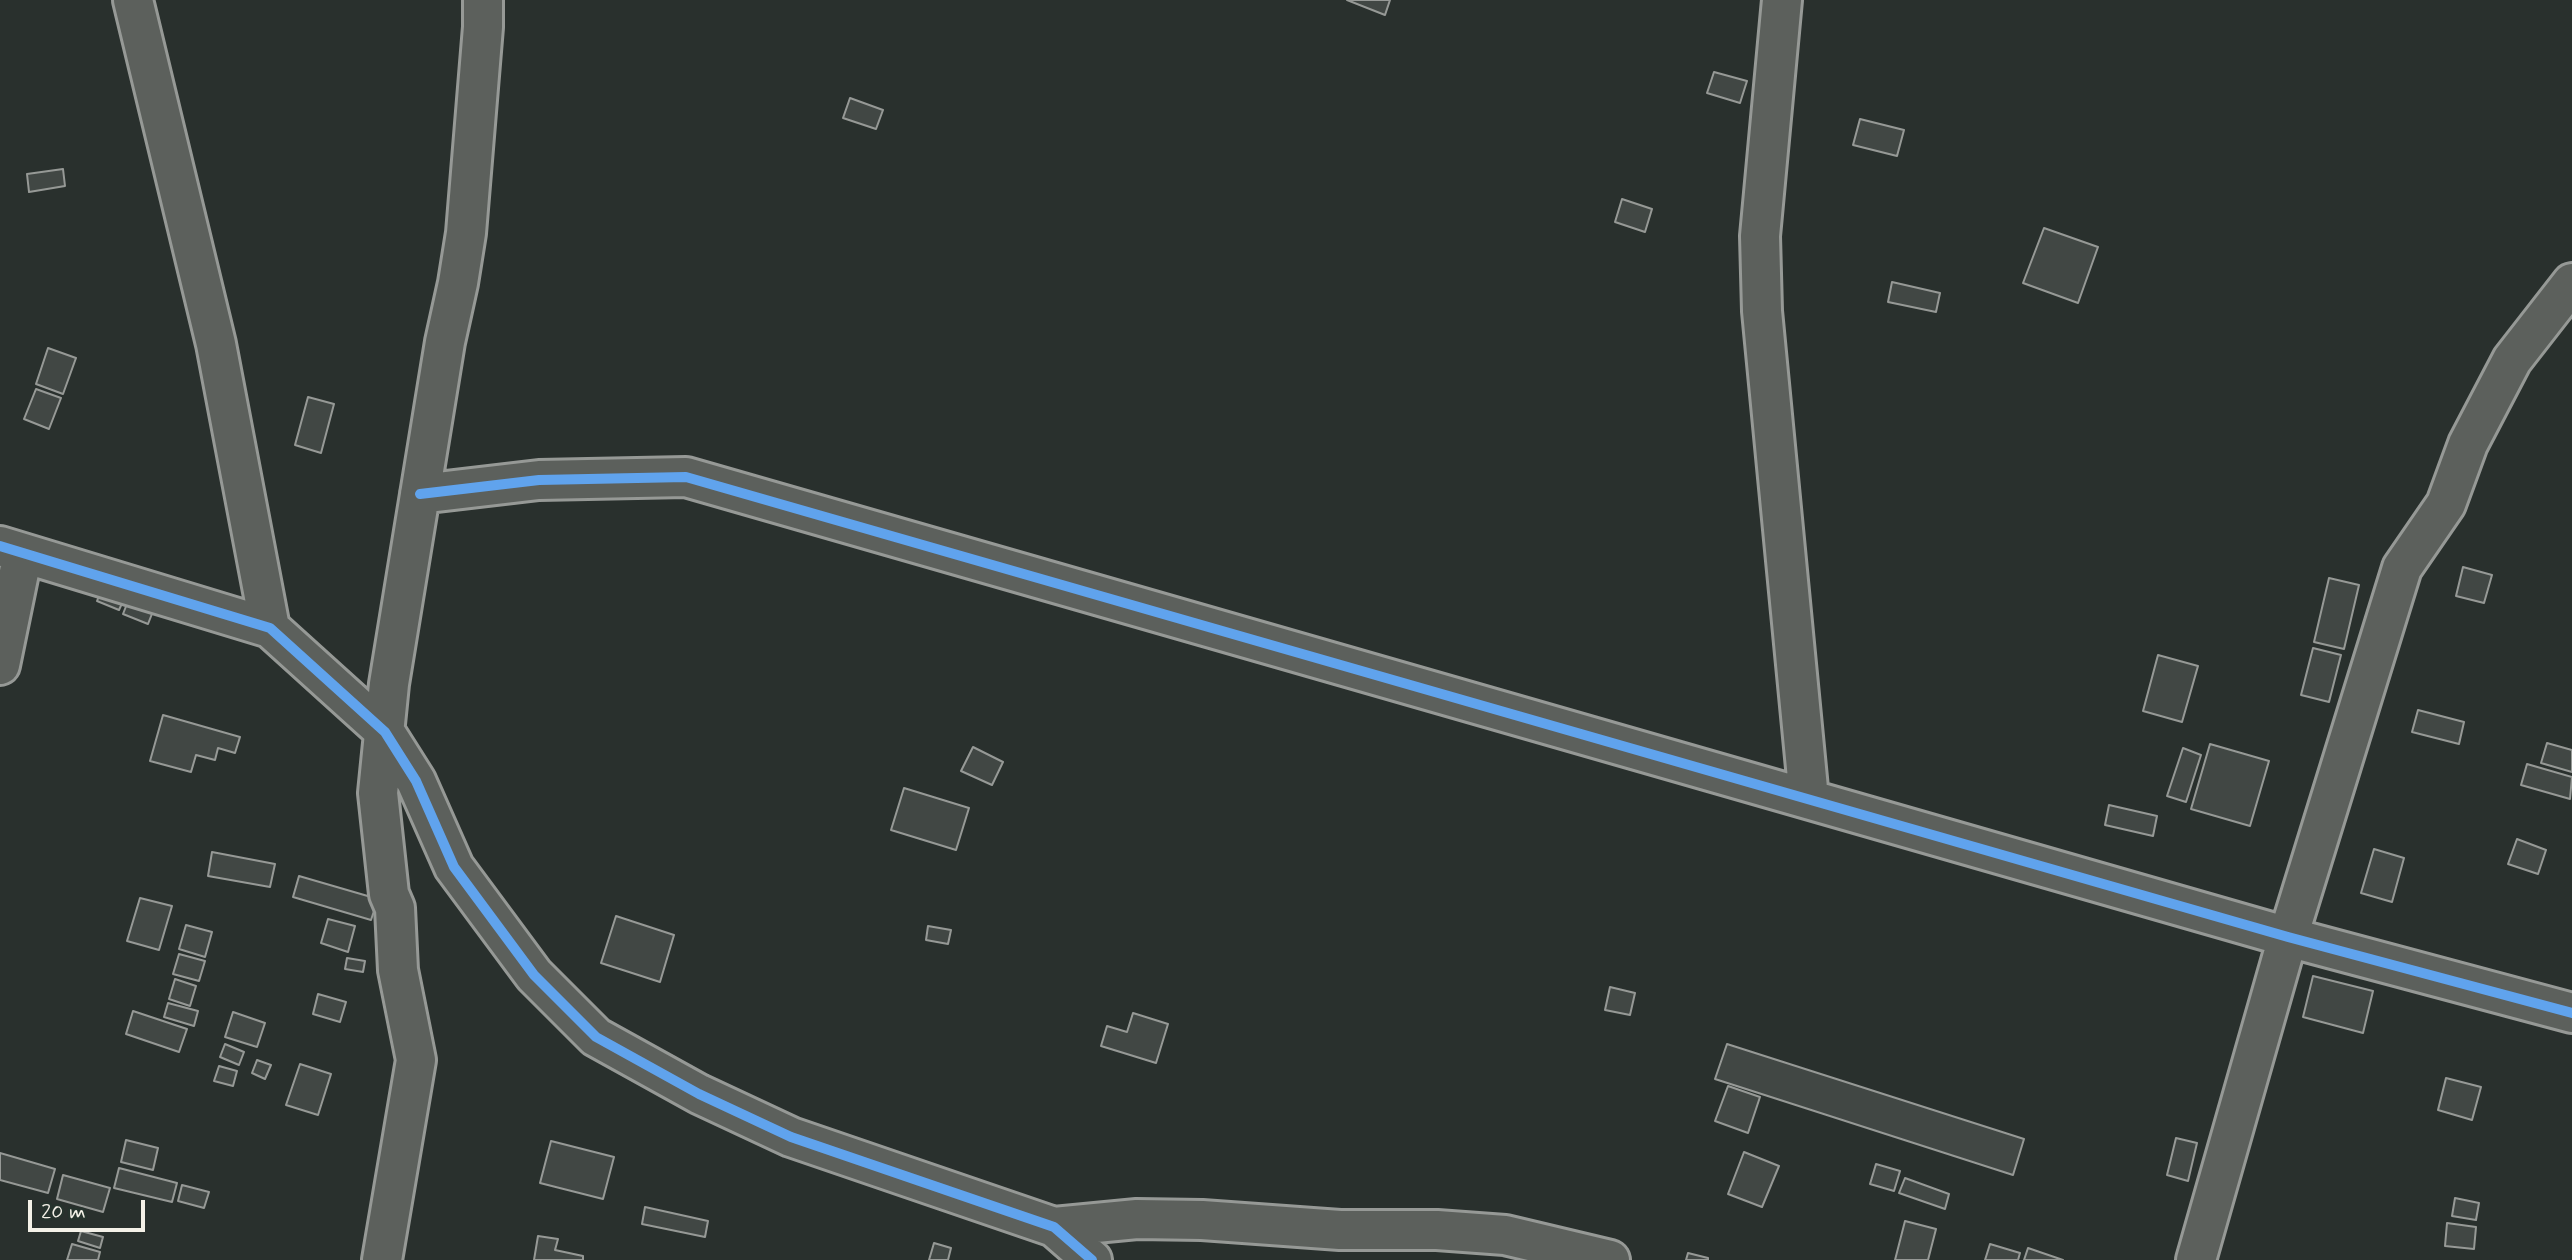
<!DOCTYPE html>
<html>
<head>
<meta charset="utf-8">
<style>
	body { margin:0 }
	#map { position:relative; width:2572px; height:1260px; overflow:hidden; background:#29302d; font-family:Mynerve,sans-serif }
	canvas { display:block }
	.scale { position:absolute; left:28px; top:1200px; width:117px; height:32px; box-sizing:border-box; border:4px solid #f4f1e8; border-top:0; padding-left:9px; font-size:21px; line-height:24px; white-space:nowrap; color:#f4f1e8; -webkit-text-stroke:5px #26332d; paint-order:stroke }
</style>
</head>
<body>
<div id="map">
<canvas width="2572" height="1260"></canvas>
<div class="scale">20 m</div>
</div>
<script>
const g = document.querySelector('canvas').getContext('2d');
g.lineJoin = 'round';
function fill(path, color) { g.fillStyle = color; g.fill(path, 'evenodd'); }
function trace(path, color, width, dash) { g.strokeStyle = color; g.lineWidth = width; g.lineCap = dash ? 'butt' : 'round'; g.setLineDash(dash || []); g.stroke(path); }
const building = new Path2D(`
	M 1347,0 L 1390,0 L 1385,15 Z
	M 1714,72 L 1747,81 L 1740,103 L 1707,93 Z
	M 850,98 L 883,110 L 876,129 L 843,118 Z
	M 1860,119 L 1904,130 L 1897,156 L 1853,145 Z
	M 63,169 L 65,186 L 29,192 L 27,174 Z
	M 1622,199 L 1652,209 L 1645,232 L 1615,222 Z
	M 2044,228 L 2098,247 L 2078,303 L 2023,283 Z
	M 1892,282 L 1940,293 L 1936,312 L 1888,302 Z
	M 48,348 L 76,358 L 63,394 L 36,384 Z
	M 36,389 L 61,398 L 49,429 L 24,419 Z
	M 308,397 L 334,404 L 321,453 L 295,445 Z
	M 2463,567 L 2492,575 L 2484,603 L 2456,596 Z
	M 2329,578 L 2359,585 L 2344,649 L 2314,642 Z
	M 105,581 L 128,590 L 119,610 L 97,601 Z
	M 132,591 L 157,601 L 148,624 L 123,614 Z
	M 2313,648 L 2341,655 L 2329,702 L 2301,695 Z
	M 2158,655 L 2198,666 L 2182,722 L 2143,711 Z
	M 2418,710 L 2464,722 L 2459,744 L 2412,732 Z
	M 163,715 L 240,737 L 235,753 L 218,748 L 215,760 L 196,755 L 191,772 L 150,761 Z
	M 2547,743 L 2572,750 L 2572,772 L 2541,763 Z
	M 2210,744 L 2269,761 L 2250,826 L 2191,809 Z
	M 973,747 L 1003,762 L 992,785 L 961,771 Z
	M 2183,748 L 2201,755 L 2186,802 L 2167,796 Z
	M 2527,764 L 2572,777 L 2570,799 L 2521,785 Z
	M 904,788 L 969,808 L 956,850 L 891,830 Z
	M 2109,805 L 2157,816 L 2153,836 L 2105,825 Z
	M 2517,839 L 2546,850 L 2538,874 L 2508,864 Z
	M 2374,849 L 2404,858 L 2392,902 L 2361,893 Z
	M 212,852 L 275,864 L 270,887 L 208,876 Z
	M 299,876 L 378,899 L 371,920 L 293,897 Z
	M 140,898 L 172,906 L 159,950 L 127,941 Z
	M 616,916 L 674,935 L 660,982 L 601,963 Z
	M 328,919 L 355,926 L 348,952 L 321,943 Z
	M 186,925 L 212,932 L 205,957 L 179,949 Z
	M 928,926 L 951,930 L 948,944 L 926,940 Z
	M 179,954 L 205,961 L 199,981 L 173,974 Z
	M 347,958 L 365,961 L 363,972 L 345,969 Z
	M 2313,976 L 2373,991 L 2363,1033 L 2303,1017 Z
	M 175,979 L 196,986 L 190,1006 L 169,999 Z
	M 1610,987 L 1635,993 L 1630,1015 L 1605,1010 Z
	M 318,994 L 346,1002 L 340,1022 L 313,1014 Z
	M 168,1003 L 198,1011 L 194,1026 L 164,1017 Z
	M 133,1011 L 187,1029 L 179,1052 L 126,1034 Z
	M 233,1012 L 265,1023 L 257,1047 L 225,1037 Z
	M 1133,1013 L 1168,1024 L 1156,1063 L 1101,1046 L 1107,1026 L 1127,1032 Z
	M 225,1044 L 244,1052 L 239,1065 L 220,1057 Z
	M 1727,1044 L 2024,1139 L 2013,1175 L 1715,1079 Z
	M 257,1060 L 271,1065 L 265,1079 L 252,1073 Z
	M 300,1064 L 331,1074 L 318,1115 L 286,1105 Z
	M 219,1066 L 237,1071 L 233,1086 L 214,1081 Z
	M 2446,1078 L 2481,1087 L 2472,1120 L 2438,1110 Z
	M 1728,1086 L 1760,1097 L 1748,1133 L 1715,1121 Z
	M 2176,1138 L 2197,1143 L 2188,1181 L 2167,1175 Z
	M 126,1140 L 158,1148 L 153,1170 L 121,1162 Z
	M 551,1141 L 614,1157 L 603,1199 L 540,1183 Z
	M 1744,1152 L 1779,1166 L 1762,1207 L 1728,1194 Z
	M 0,1153 L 55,1169 L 48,1193 L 0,1180 Z
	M 1876,1164 L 1900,1171 L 1894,1191 L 1870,1184 Z
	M 119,1168 L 177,1183 L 172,1202 L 114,1188 Z
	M 63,1175 L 110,1188 L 103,1212 L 57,1199 Z
	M 1905,1178 L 1949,1194 L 1945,1209 L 1899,1193 Z
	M 182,1185 L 209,1192 L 204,1208 L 178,1201 Z
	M 2455,1198 L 2479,1203 L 2476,1220 L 2452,1216 Z
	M 645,1207 L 708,1221 L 705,1237 L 642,1224 Z
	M 1905,1221 L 1936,1229 L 1928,1260 L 1895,1260 Z
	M 2447,1223 L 2476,1227 L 2474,1249 L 2445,1246 Z
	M 81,1231 L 103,1237 L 100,1248 L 78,1241 Z
	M 538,1236 L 558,1239 L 555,1250 L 583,1256 L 583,1260 L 534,1260 Z
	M 934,1243 L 951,1248 L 948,1260 L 929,1260 Z
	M 72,1244 L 100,1252 L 98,1260 L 67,1260 Z
	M 1990,1244 L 2020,1253 L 2018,1260 L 1985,1260 Z
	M 2028,1248 L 2063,1260 L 2024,1260 Z
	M 1688,1253 L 1708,1258 L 1708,1260 L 1686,1260 Z`);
fill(building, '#414744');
trace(building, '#969996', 2);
const minor = new Path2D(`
	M 133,0 L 216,344 L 270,628
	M 1782,0 L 1760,236 L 1762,311 L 1809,799
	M 420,494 L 539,480 L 686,477 L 2288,937 L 2572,1013
	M 0,546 L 270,628 L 385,732 L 416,781 L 454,867 L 534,975 L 596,1037 L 699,1094 L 791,1137 L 1054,1227 L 1092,1260
	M 0,665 L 23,553
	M 1054,1227 L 1137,1219 L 1202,1220 L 1340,1230 L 1437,1230 L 1505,1235 L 1610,1260
	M 382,1260 L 416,1060 L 398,970 L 395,908 L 389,894 L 378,793 L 389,684 L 445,342 L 458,283 L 466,233 L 483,27 L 483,0
	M 2196,1260 L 2288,937 L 2402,568 L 2446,504 L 2468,444 L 2512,360 L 2572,283`);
trace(minor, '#969996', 44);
trace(minor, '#5c605c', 38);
trace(new Path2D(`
	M 420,494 L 539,480 L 686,477 L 2288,937 L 2572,1013
	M 0,546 L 270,628 L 385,732 L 416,781 L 454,867 L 534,975 L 596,1037 L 699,1094 L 791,1137 L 1054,1227 L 1092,1260`), '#60a3ed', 10);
</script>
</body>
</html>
